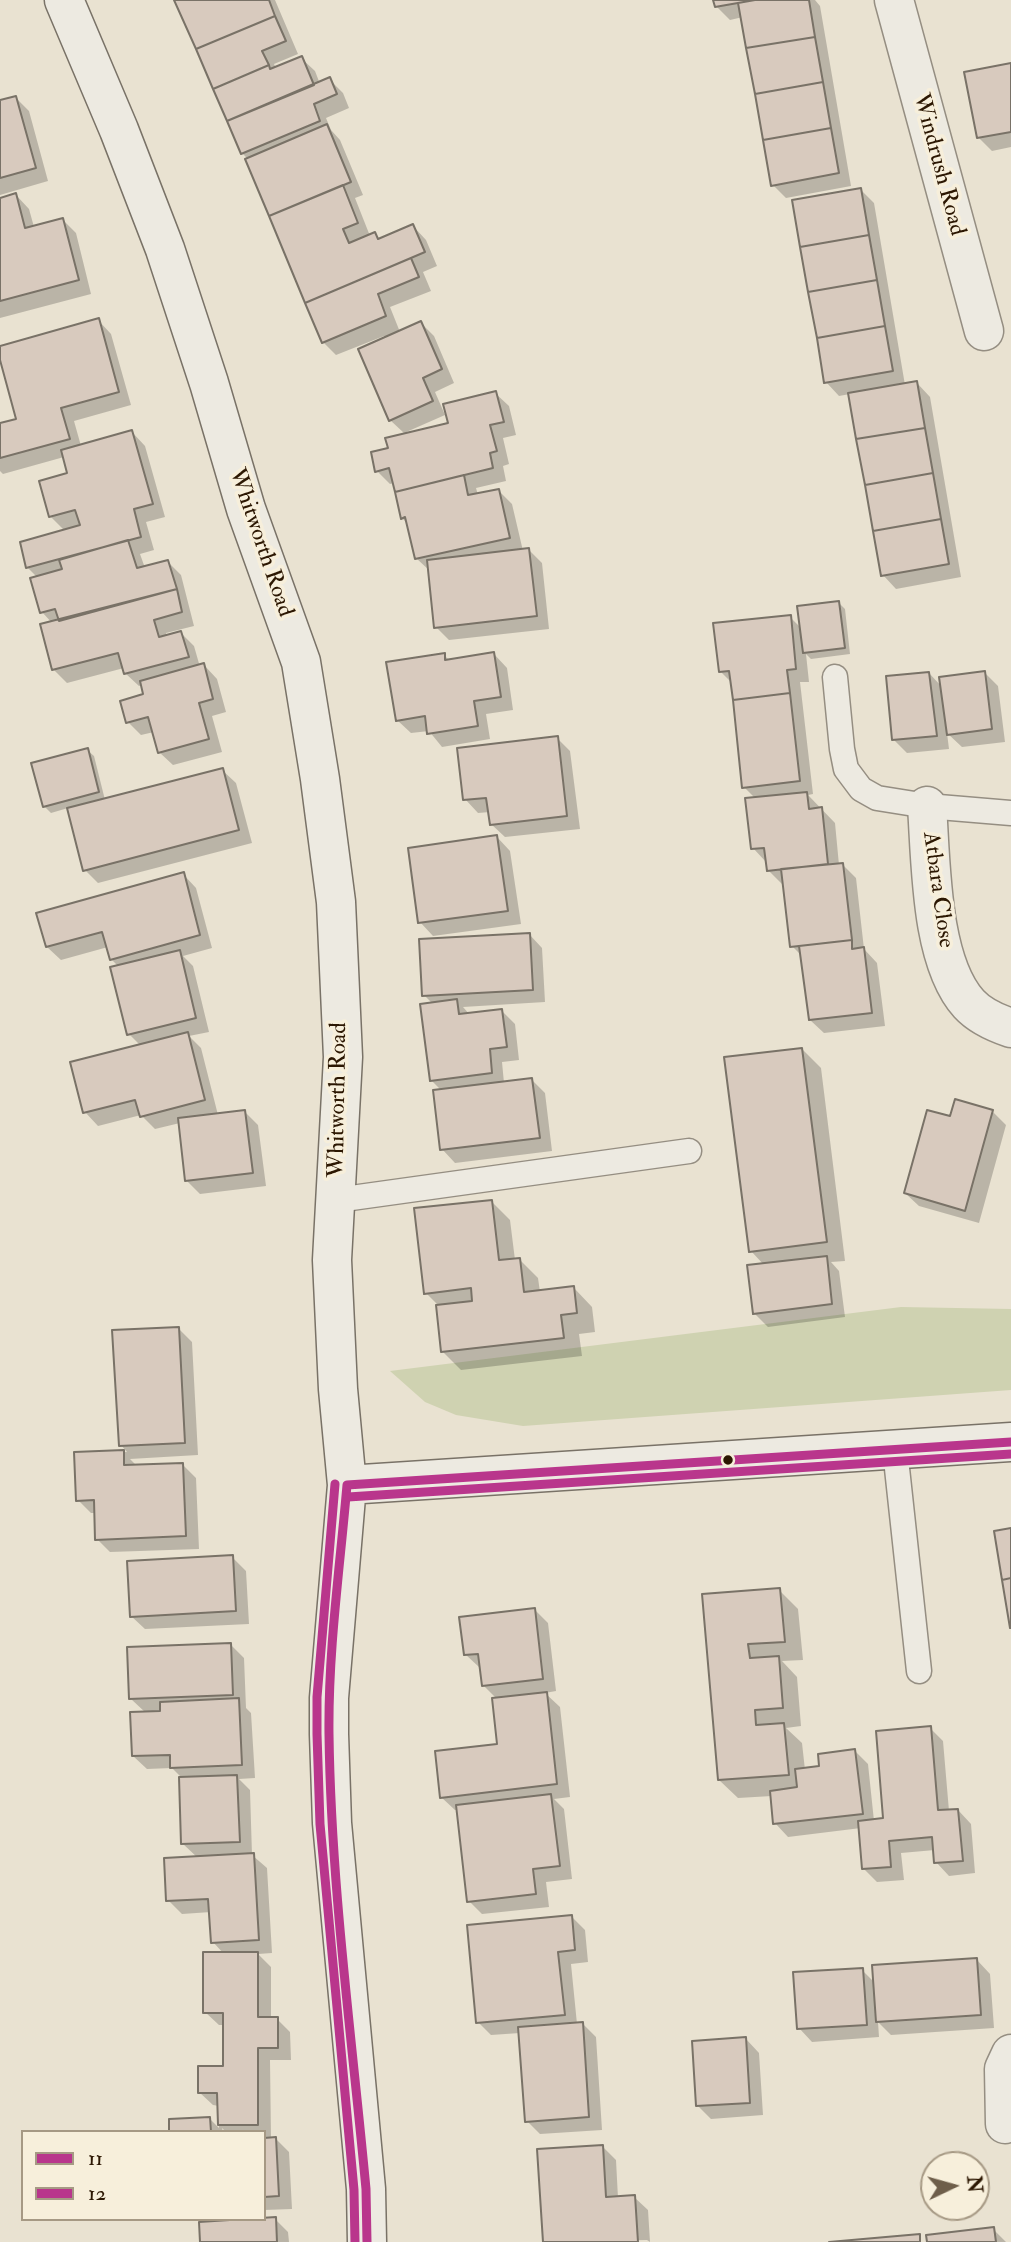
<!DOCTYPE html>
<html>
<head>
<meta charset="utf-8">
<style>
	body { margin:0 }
	#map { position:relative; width:1011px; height:2242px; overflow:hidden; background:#e9e2d1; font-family:"IM FELL Double Pica",serif }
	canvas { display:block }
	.legend { position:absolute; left:21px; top:2130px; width:245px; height:91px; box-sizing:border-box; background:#f7efdb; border:2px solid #a69984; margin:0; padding:9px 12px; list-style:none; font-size:21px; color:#2c1702 }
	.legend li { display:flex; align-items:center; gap:14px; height:35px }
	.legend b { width:35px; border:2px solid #a69984 }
	.north { position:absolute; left:920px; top:2151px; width:70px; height:70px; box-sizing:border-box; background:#f7efdb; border:2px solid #a69984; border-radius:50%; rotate:85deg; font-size:19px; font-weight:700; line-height:28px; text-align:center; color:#2c1702 }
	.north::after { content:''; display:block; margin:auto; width:24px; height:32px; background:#6e5e4a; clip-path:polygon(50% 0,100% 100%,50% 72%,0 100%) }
</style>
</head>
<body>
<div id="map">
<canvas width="1011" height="2242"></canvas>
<ul class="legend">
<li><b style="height:9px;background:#b9368c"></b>11</li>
<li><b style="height:9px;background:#b9368c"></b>12</li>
</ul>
<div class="north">N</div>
</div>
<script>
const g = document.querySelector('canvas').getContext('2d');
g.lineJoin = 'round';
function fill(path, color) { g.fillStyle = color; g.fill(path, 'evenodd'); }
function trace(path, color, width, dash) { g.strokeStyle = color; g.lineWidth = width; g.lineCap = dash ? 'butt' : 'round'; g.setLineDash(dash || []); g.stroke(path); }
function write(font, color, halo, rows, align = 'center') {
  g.font = font + ' "IM FELL Double Pica",serif'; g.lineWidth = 7; g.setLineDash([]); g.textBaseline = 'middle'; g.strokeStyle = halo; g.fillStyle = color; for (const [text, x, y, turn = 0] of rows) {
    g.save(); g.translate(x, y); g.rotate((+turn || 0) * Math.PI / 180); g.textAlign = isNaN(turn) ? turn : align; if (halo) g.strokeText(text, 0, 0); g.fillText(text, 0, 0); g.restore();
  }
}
fill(new Path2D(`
	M 901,1307 L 1011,1309 L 1011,1390 L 523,1426 L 456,1415 L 425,1402 L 390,1371 Z`), '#cfd2b1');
fill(new Path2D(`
	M 176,0 L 275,0 L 298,54 L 274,64 L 276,68 L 301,58 L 315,71 L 320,84 L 330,80 L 343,93 L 349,108 L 326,118 L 331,130 L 340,140 L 363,195 L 355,198 L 370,236 L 374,234 L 380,240 L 413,226 L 426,240 L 437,266 L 423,272 L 431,291 L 390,307 L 400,332 L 421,323 L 434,336 L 454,383 L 435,392 L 445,415 L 404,433 L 390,420 L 384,336 L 336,355 L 323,342 L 248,159 L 242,153 Z
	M 715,0 L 815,0 L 820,6 L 851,186 L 786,198 L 773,185 L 743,17 L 730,20 L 716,6 Z
	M 1011,65 L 1011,147 L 992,151 L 979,138 Z
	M 16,98 L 29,111 L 48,181 L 0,195 L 0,102 Z
	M 861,190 L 874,203 L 905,385 L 917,383 L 930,397 L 961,577 L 896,589 L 883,575 L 850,394 L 839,396 L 826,382 Z
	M 16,195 L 29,209 L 34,227 L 63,220 L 76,233 L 91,294 L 0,318 L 0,199 Z
	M 98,320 L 111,334 L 131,405 L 74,421 L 81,446 L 132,432 L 145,446 L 165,517 L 146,522 L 154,550 L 140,554 L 145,568 L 168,562 L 181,575 L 194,626 L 166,633 L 167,637 L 181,633 L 194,646 L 200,667 L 204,665 L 217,679 L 226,712 L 212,716 L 222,752 L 173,765 L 159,752 L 154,732 L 141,735 L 128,722 L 145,695 L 143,685 L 139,686 L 125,673 L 124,668 L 67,683 L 54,670 L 53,624 L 42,612 L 38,578 L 28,568 L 65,531 L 50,516 L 69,474 L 64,457 L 3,474 L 0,471 L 0,425 L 18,420 L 0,347 Z
	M 495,393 L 509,406 L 516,435 L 503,438 L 509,464 L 503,466 L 506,481 L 476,488 L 478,495 L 499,491 L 512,504 L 523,551 L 529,550 L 542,563 L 549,629 L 449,640 L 436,627 L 430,571 L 416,558 L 408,524 L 402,518 L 394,483 L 390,484 L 377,471 L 390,449 L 450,424 Z
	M 838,602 L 845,609 L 850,654 L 811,659 L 806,654 L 809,682 L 800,682 L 813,794 L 808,795 L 835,823 L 839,865 L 843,865 L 856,878 L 864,949 L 877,963 L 885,1026 L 824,1033 L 810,1020 L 802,956 L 792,946 L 784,883 L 782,884 L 768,870 L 766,862 L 753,848 L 756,799 L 744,787 L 733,684 L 720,671 L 790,617 L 801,628 Z
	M 494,654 L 507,668 L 513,710 L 486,714 L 490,739 L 442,747 L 429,731 L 411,733 L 397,720 L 444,655 L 450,661 Z
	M 929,673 L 942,687 L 985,673 L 998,686 L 1005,742 L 962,747 L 947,733 L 949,749 L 907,753 L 894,740 Z
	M 557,738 L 570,751 L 580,829 L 505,837 L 491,824 L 490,812 L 478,813 L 465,799 Z
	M 87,750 L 94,756 L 105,800 L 222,770 L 236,783 L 252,843 L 98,883 L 85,870 L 68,808 L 51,813 L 44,806 Z
	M 497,837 L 510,851 L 521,924 L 433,936 L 420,922 Z
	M 183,874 L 196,888 L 212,948 L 183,956 L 193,966 L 209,1032 L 189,1036 L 201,1048 L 218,1115 L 245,1112 L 258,1125 L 266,1186 L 200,1194 L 187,1181 L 180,1123 L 155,1129 L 141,1115 L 98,1126 L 85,1112 L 141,1046 L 129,1034 L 119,967 L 111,959 L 108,947 L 61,960 L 47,947 Z
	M 529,934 L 542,948 L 545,1002 L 463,1007 L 470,1015 L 502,1011 L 515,1024 L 519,1060 L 502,1062 L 504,1083 L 532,1080 L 545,1093 L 552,1151 L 455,1163 L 442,1149 L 442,1091 L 431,1080 L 433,1004 L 424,995 Z
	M 802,1049 L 821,1068 L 845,1261 L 831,1262 L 839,1271 L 845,1317 L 768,1327 L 754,1313 L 764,1265 L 751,1251 Z
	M 992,1111 L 1006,1125 L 979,1223 L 919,1206 L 905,1193 L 952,1118 Z
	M 491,1201 L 510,1220 L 515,1260 L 519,1259 L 538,1278 L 540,1292 L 574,1288 L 592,1307 L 595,1332 L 579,1334 L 582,1356 L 461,1370 L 442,1351 L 440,1307 L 426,1293 Z
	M 178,1328 L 192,1342 L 198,1455 L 130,1459 L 137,1466 L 183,1465 L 196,1478 L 199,1549 L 110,1552 L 97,1539 L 96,1513 L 91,1513 L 78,1500 L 76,1454 L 127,1452 L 121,1445 Z
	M 232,1557 L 246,1571 L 249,1624 L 145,1629 L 131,1616 Z
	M 779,1590 L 798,1609 L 803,1660 L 782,1661 L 797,1677 L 801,1726 L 786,1728 L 802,1743 L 805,1770 L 821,1768 L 855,1751 L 868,1764 L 874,1821 L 885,1820 L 930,1728 L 943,1741 L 949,1811 L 958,1810 L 971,1824 L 975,1873 L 949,1876 L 936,1862 L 935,1850 L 901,1853 L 904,1880 L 877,1882 L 864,1869 L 861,1828 L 788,1837 L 775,1823 L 772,1796 L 738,1798 L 719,1780 L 704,1596 Z
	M 535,1610 L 548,1623 L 556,1691 L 545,1693 L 560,1707 L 570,1797 L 554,1799 L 564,1809 L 572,1879 L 546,1882 L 549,1907 L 482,1914 L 469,1901 L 459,1810 L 455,1810 L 441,1797 L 499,1746 L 498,1700 L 483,1685 L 481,1667 L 479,1667 L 465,1654 Z
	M 231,1645 L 244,1658 L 246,1708 L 251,1713 L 255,1778 L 239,1779 L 250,1790 L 252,1855 L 267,1868 L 272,1953 L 258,1954 L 271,1967 L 271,2019 L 277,2019 L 290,2032 L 291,2060 L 270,2060 L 271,2139 L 276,2139 L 289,2152 L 292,2209 L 264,2210 L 264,2132 L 226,2132 L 222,2128 L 223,2132 L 171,2132 L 209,2118 L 219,2128 L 219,2106 L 213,2105 L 199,2092 L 224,2068 L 225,2025 L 219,2025 L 205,2012 L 224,1954 L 213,1942 L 211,1912 L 182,1914 L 168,1900 L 198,1858 L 183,1844 L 181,1777 L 172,1768 L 147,1769 L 133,1756 L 146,1713 L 131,1699 Z
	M 572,1917 L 585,1930 L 588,1962 L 571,1964 L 577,2024 L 583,2024 L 596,2037 L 602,2130 L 540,2134 L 527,2121 L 520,2033 L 491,2035 L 478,2022 Z
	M 977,1960 L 990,1974 L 994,2028 L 891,2035 L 878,2022 L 879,2037 L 812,2042 L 799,2028 L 862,1970 L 875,1983 Z
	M 746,2039 L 759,2053 L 763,2115 L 711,2119 L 698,2106 Z
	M 603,2147 L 616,2160 L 618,2198 L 634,2197 L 648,2210 L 650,2242 L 647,2240 L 545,2242 Z
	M 275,2219 L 288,2232 L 289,2242 L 202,2242 Z
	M 993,2229 L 1006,2242 L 928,2242 Z`), '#0003');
const building = new Path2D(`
	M 174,0 L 269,0 L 275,16 L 196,49 Z
	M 713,0 L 755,0 L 715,7 Z
	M 755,0 L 809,0 L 815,37 L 746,48 L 738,3 Z
	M 275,16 L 286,41 L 262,51 L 269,65 L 213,89 L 196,49 Z
	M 815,37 L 823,82 L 755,94 L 746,48 Z
	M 302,56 L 314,85 L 227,121 L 213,89 L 269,65 L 270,69 Z
	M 1011,63 L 1011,132 L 977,138 L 964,72 Z
	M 330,77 L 337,94 L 314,104 L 320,121 L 241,154 L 227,121 Z
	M 823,82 L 831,128 L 763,140 L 755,94 Z
	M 16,96 L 36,168 L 0,178 L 0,100 Z
	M 327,124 L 351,182 L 269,216 L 245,159 Z
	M 831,128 L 839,173 L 771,186 L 763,140 Z
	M 343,185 L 358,223 L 343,229 L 349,243 L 375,232 L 378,239 L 413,224 L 425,252 L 305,303 L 269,216 Z
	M 861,188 L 869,235 L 800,247 L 792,200 Z
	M 16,193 L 25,228 L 63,218 L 79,280 L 0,301 L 0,198 Z
	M 869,235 L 877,280 L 808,292 L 800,247 Z
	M 411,258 L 419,277 L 378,294 L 386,316 L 322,343 L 305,303 Z
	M 877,280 L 885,326 L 817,338 L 808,292 Z
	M 99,318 L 119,392 L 61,408 L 70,439 L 0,458 L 0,423 L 16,419 L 0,360 L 0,346 Z
	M 421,321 L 442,369 L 423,378 L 433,401 L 389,421 L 358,349 Z
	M 885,326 L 893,371 L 824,383 L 817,338 Z
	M 917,381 L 925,428 L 856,439 L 848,393 Z
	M 496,391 L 504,422 L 490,425 L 497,451 L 490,453 L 493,468 L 395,492 L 389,468 L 375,472 L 371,452 L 388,448 L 385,438 L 448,423 L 443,404 Z
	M 925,428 L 933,473 L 865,485 L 856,439 Z
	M 132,430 L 153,504 L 134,509 L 141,537 L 26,568 L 20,542 L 80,525 L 75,510 L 49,517 L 39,481 L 67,473 L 61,450 Z
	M 933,473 L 941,519 L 873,531 L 865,485 Z
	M 464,475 L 468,495 L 499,489 L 510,538 L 415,559 L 405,517 L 401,519 L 395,492 Z
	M 941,519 L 949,564 L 881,576 L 873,531 Z
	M 128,540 L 137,568 L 168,560 L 177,589 L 59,621 L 55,609 L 40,613 L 30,578 L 62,569 L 59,560 Z
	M 529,548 L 537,616 L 434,628 L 427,560 Z
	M 177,589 L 182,612 L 154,620 L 159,637 L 181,631 L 189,657 L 124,674 L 118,653 L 52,670 L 40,624 Z
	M 839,601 L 845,648 L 803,653 L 797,606 Z
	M 791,615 L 796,669 L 787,670 L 790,693 L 733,700 L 729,671 L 719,672 L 713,623 Z
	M 494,652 L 501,697 L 474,701 L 478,726 L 427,734 L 425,716 L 396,721 L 386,662 L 445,653 L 445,660 Z
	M 204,663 L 213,699 L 199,703 L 209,739 L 158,753 L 148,717 L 126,723 L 120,701 L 143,694 L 140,681 Z
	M 985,671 L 992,729 L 947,735 L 939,677 Z
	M 929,672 L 937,736 L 892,740 L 886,676 Z
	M 790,693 L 800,781 L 742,788 L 733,700 Z
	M 558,736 L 567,816 L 490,825 L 486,798 L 463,800 L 457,748 Z
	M 88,748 L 99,792 L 43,807 L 31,763 Z
	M 223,768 L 239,830 L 83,871 L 67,808 Z
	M 807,792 L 809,809 L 822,807 L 828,864 L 767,871 L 764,848 L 751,849 L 745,798 Z
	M 497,835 L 508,911 L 418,923 L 408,848 Z
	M 843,863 L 852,940 L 790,947 L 781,869 Z
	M 184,872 L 200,935 L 110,960 L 102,932 L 46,947 L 36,913 Z
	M 530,933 L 533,990 L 422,996 L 419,939 Z
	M 852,940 L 852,949 L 864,947 L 872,1013 L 809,1020 L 799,946 Z
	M 180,950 L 196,1018 L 127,1035 L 110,967 Z
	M 457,999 L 459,1014 L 502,1009 L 507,1047 L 490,1049 L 492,1073 L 430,1081 L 420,1004 Z
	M 188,1032 L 205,1100 L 140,1117 L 135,1100 L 83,1113 L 70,1062 Z
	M 802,1048 L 827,1242 L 749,1252 L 724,1057 Z
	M 532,1078 L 540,1138 L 440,1150 L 433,1090 Z
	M 955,1099 L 993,1110 L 965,1211 L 904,1193 L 927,1110 L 950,1116 Z
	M 245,1110 L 253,1173 L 185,1181 L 178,1118 Z
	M 492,1200 L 499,1260 L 520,1258 L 524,1292 L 574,1286 L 577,1313 L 561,1315 L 564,1338 L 441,1352 L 436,1305 L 472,1301 L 471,1288 L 424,1294 L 414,1208 Z
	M 827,1256 L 832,1304 L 753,1314 L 747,1265 Z
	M 179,1327 L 185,1443 L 119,1446 L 112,1330 Z
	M 124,1450 L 124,1465 L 183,1463 L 186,1536 L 95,1540 L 94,1500 L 76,1501 L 74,1452 Z
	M 1011,1528 L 1011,1578 L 1002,1580 L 994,1531 Z
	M 233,1555 L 236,1611 L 130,1617 L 127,1561 Z
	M 1011,1578 L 1011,1628 L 1010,1628 L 1002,1580 Z
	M 780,1588 L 785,1642 L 748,1644 L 750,1658 L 779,1656 L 783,1708 L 755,1710 L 756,1725 L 784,1723 L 789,1775 L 718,1780 L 702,1594 Z
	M 535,1608 L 543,1679 L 482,1686 L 478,1654 L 464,1655 L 459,1617 Z
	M 231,1643 L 233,1695 L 129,1699 L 127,1647 Z
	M 547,1692 L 557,1784 L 440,1798 L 435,1751 L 497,1744 L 492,1698 Z
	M 239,1698 L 242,1765 L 170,1768 L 170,1755 L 132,1756 L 130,1712 L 160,1711 L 160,1702 Z
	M 931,1726 L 938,1810 L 958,1809 L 963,1861 L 934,1863 L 932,1837 L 889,1841 L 891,1867 L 862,1869 L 858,1821 L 883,1818 L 876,1731 Z
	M 855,1749 L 863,1814 L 773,1824 L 770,1791 L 797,1787 L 795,1769 L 819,1766 L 818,1754 Z
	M 237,1775 L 240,1842 L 181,1844 L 179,1777 Z
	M 551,1794 L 560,1866 L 533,1869 L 536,1894 L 467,1902 L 456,1805 Z
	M 254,1853 L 259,1940 L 211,1943 L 208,1899 L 166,1901 L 164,1858 Z
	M 572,1915 L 575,1950 L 558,1952 L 565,2015 L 476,2023 L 467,1925 Z
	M 203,1952 L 258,1952 L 258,2017 L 278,2017 L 278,2048 L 258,2048 L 258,2125 L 218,2125 L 217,2093 L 198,2093 L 198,2066 L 223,2066 L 223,2013 L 203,2013 Z
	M 977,1958 L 981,2015 L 876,2022 L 872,1965 Z
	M 863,1968 L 867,2025 L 797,2029 L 793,1972 Z
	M 583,2022 L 589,2117 L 525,2122 L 518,2027 Z
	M 746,2037 L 750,2103 L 696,2106 L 692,2041 Z
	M 210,2117 L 211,2132 L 169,2132 L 169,2119 Z
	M 276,2137 L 279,2196 L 264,2197 L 264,2138 Z
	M 603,2145 L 606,2197 L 635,2195 L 638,2242 L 543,2242 L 537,2149 Z
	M 276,2217 L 277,2242 L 200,2242 L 199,2222 Z
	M 994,2227 L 996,2242 L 927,2242 L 926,2235 Z
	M 920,2234 L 920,2242 L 829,2242 Z`);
fill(building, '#d8cabe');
trace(building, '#797267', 2);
const lane = new Path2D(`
	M 835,677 L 842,749 L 846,769 L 861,789 L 877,798 L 927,806 L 1011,813
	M 337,1200 L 689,1151
	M 895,1450 L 919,1671`);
const street = new Path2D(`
	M 894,0 L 984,331
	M 927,806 C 931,862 930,961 969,1004 C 980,1016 996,1023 1011,1028
	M 1005,2124 L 1004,2069 L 1011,2054`);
const secondary = new Path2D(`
	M 64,0 L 119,130 L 165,249 L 209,383 L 246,509 L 301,662 L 320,779 L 336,902 L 343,1057 L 332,1260 L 338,1389 L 347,1485 L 329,1698 L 329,1734 L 332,1823 L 366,2189 L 367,2242
	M 347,1485 L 1011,1442`);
trace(lane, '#958e82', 27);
trace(street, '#958e82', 41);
trace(secondary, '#797267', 41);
trace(lane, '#edeae1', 24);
trace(street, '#edeae1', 38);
trace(secondary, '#edeae1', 38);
trace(new Path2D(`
	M 347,1485 C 340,1567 328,1651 329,1734 C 331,1886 352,2038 366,2189 L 367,2242
	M 347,1485 L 1011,1442`), '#b9368c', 9);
trace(new Path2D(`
	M 335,1484 L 317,1697 L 317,1734 L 320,1824 L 354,2190 L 355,2242
	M 348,1497 L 1011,1454`), '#b9368c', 9);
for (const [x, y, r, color] of [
	[728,1460,6,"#2c1702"]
]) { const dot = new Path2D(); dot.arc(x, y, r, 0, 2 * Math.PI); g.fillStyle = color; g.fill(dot); trace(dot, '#f7efdb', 2.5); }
write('23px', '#2c1702', '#f7efdb', [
	["Windrush Road",938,165,75],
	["Whitworth Road",260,543,71],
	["Atbara Close",937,890,82],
	["Whitworth Road",339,1100,-89]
]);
</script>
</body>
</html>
